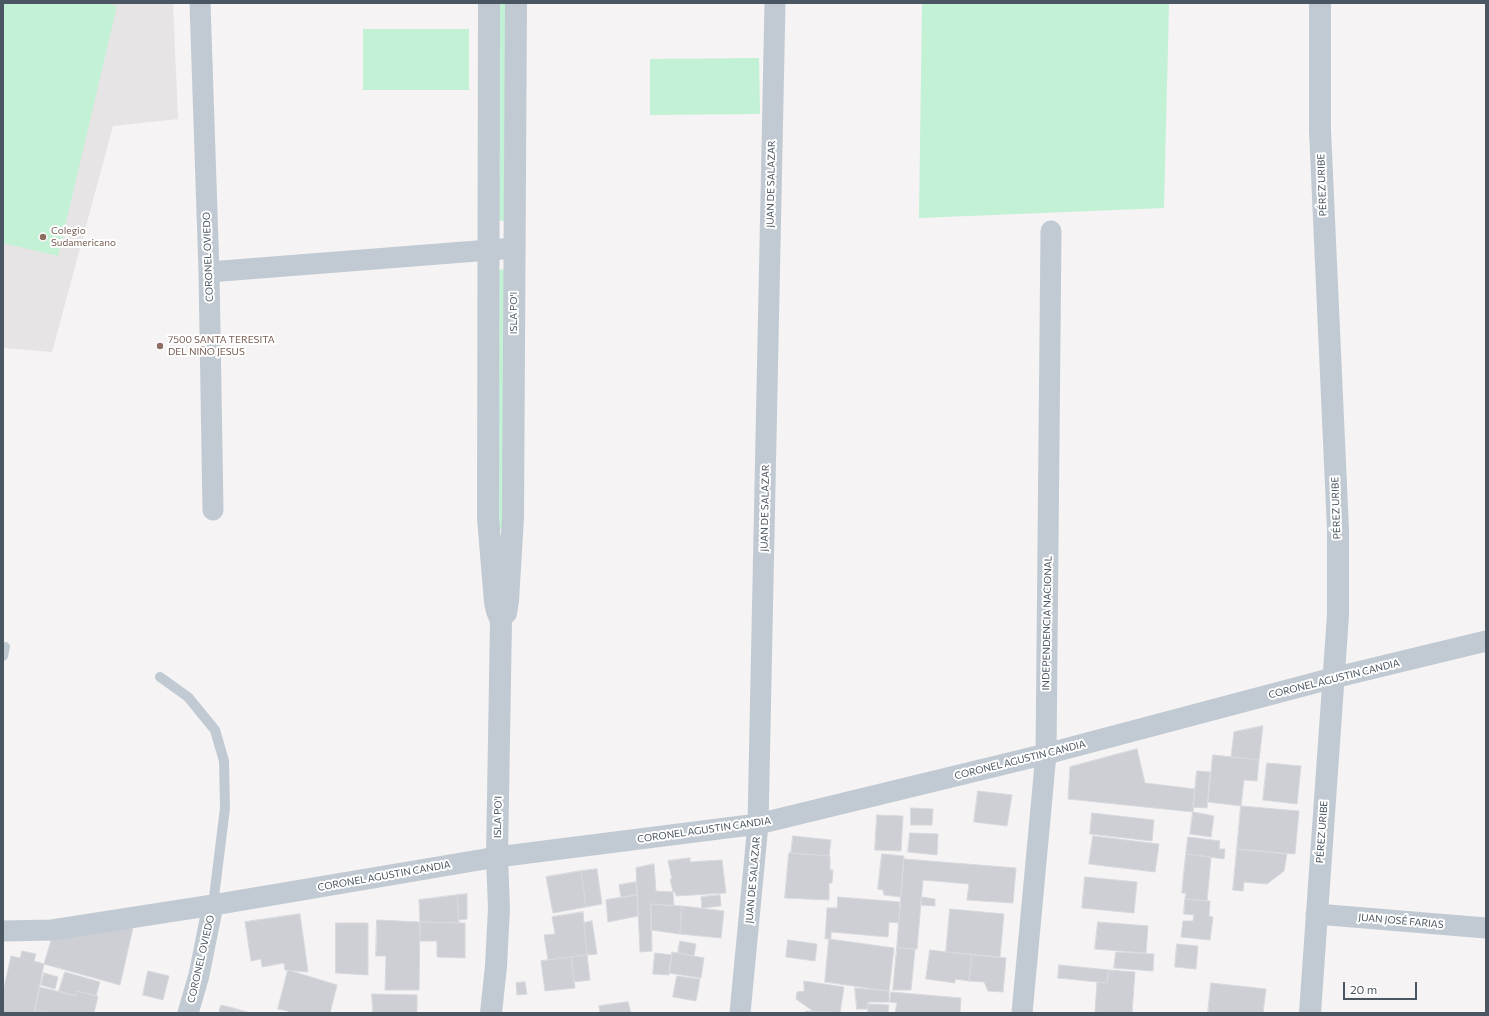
<!DOCTYPE html>
<html>
<head>
<meta charset="utf-8">
<style>
	body { margin:0 }
	#map { position:relative; width:1489px; height:1016px; overflow:hidden; background:#f5f3f3; font-family:Commissioner,sans-serif }
	canvas { display:block }
	.frame { position:absolute; inset:0; border:4px solid #4a5661; pointer-events:none }
	.scale { position:absolute; left:1343px; top:982px; width:74px; height:18px; box-sizing:border-box; border:2px solid #4a5661; border-top:0; padding-left:5px; font-size:12px; line-height:14px; white-space:nowrap; color:#4a5661; -webkit-text-stroke:3px #fff; paint-order:stroke }
</style>
</head>
<body>
<div id="map">
<canvas width="1489" height="1016"></canvas>
<div class="frame"></div>
<div class="scale">20 m</div>
</div>
<script>
const g = document.querySelector('canvas').getContext('2d');
g.lineJoin = 'round';
function fill(path, color) { g.fillStyle = color; g.fill(path, 'evenodd'); }
function trace(path, color, width, dash) { g.strokeStyle = color; g.lineWidth = width; g.lineCap = dash ? 'butt' : 'round'; g.setLineDash(dash || []); g.stroke(path); }
function write(font, color, halo, rows, align = 'center') {
  g.font = font + ' Commissioner,sans-serif'; g.lineWidth = 4; g.setLineDash([]); g.textBaseline = 'middle'; g.strokeStyle = halo; g.fillStyle = color; for (const [text, x, y, turn = 0] of rows) {
    g.save(); g.translate(x, y); g.rotate((+turn || 0) * Math.PI / 180); g.textAlign = isNaN(turn) ? turn : align; if (halo) g.strokeText(text, 0, 0); g.fillText(text, 0, 0); g.restore();
  }
}
fill(new Path2D(`
	M 3,3 L 173,3 L 178,119 L 113,126 L 52,352 L 3,348 Z`), '#e6e4e5');
fill(new Path2D(`
	M 3,3 L 105,3 L 117,6 L 58,256 L 3,243 Z
	M 499,3 L 507,3 L 505,220 L 503,221 L 499,220 Z
	M 922,3 L 1169,3 L 1164,208 L 919,218 Z
	M 363,29 L 469,29 L 469,90 L 363,90 Z
	M 759,58 L 760,114 L 650,115 L 650,59 Z
	M 502,269 L 505,271 L 503,528 L 500,530 L 499,528 L 499,270 Z`), '#c3f1d5');
const building = new Path2D(`
	M 1263,726 L 1259,760 L 1231,757 L 1234,732 Z
	M 1137,749 L 1145,783 L 1195,789 L 1193,812 L 1068,799 L 1070,767 Z
	M 1213,755 L 1259,760 L 1257,781 L 1244,780 L 1241,806 L 1208,802 Z
	M 1267,763 L 1301,766 L 1297,804 L 1263,800 Z
	M 1197,771 L 1210,772 L 1207,808 L 1193,807 Z
	M 978,791 L 1012,795 L 1007,826 L 974,822 Z
	M 1241,806 L 1299,811 L 1295,854 L 1237,849 Z
	M 911,808 L 933,809 L 932,825 L 911,825 Z
	M 1193,812 L 1214,816 L 1211,837 L 1190,834 Z
	M 1092,813 L 1154,820 L 1152,841 L 1090,834 Z
	M 877,815 L 903,816 L 901,851 L 875,850 Z
	M 910,833 L 938,834 L 937,855 L 908,852 Z
	M 793,836 L 831,840 L 829,856 L 791,853 Z
	M 1093,836 L 1159,844 L 1155,872 L 1089,864 Z
	M 1188,837 L 1220,841 L 1219,849 L 1225,849 L 1224,859 L 1186,854 Z
	M 1237,849 L 1287,854 L 1284,871 L 1267,884 L 1244,882 L 1243,891 L 1233,890 Z
	M 789,853 L 830,856 L 830,870 L 833,870 L 832,883 L 829,883 L 829,900 L 785,898 Z
	M 882,854 L 904,856 L 901,897 L 884,895 L 883,890 L 878,889 Z
	M 1186,854 L 1211,857 L 1207,901 L 1185,899 L 1186,893 L 1182,893 Z
	M 690,858 L 690,862 L 722,860 L 726,893 L 676,896 L 675,892 L 673,892 L 670,879 L 672,879 L 668,861 Z
	M 904,859 L 1016,868 L 1013,903 L 967,900 L 969,884 L 923,880 L 917,949 L 897,948 Z
	M 654,864 L 656,891 L 673,892 L 674,906 L 651,904 L 652,951 L 640,952 L 636,868 Z
	M 597,869 L 602,904 L 586,907 L 581,871 Z
	M 581,871 L 586,907 L 553,913 L 546,877 Z
	M 1085,877 L 1137,882 L 1134,913 L 1082,908 Z
	M 636,882 L 637,895 L 621,898 L 619,885 Z
	M 467,894 L 467,919 L 459,920 L 457,895 Z
	M 457,895 L 459,923 L 420,922 L 419,900 Z
	M 637,895 L 638,916 L 608,922 L 606,900 Z
	M 720,895 L 721,906 L 702,908 L 701,897 Z
	M 838,897 L 900,902 L 899,923 L 889,922 L 888,937 L 831,932 L 831,939 L 825,939 L 827,908 L 837,908 Z
	M 922,897 L 935,899 L 935,906 L 921,905 Z
	M 1185,899 L 1210,901 L 1209,916 L 1213,917 L 1210,940 L 1181,937 L 1183,921 L 1193,921 L 1194,915 L 1184,914 Z
	M 651,904 L 682,906 L 680,934 L 651,930 Z
	M 682,906 L 724,911 L 721,938 L 680,934 Z
	M 950,909 L 1004,914 L 1000,957 L 946,952 Z
	M 583,912 L 587,955 L 548,960 L 544,935 L 555,934 L 552,917 Z
	M 300,914 L 308,972 L 285,970 L 284,963 L 262,967 L 261,959 L 251,961 L 245,922 Z
	M 377,920 L 420,922 L 419,990 L 385,990 L 386,956 L 376,956 Z
	M 592,921 L 597,954 L 587,955 L 584,923 Z
	M 420,922 L 465,923 L 465,958 L 437,957 L 437,941 L 420,941 Z
	M 1098,922 L 1148,926 L 1146,953 L 1095,949 Z
	M 336,923 L 368,923 L 368,975 L 336,973 Z
	M 133,928 L 120,985 L 44,964 L 52,937 Z
	M 829,939 L 894,948 L 889,991 L 825,982 Z
	M 788,940 L 817,944 L 815,961 L 786,957 Z
	M 680,941 L 696,944 L 694,956 L 678,953 Z
	M 1177,944 L 1198,946 L 1196,969 L 1175,967 Z
	M 897,948 L 915,949 L 911,990 L 893,990 Z
	M 930,950 L 972,955 L 969,981 L 955,979 L 955,983 L 926,979 Z
	M 22,951 L 36,954 L 34,961 L 44,964 L 34,1013 L 3,1013 L 3,992 L 11,956 L 20,958 Z
	M 672,952 L 704,958 L 701,978 L 669,973 Z
	M 1116,952 L 1154,954 L 1153,971 L 1114,968 Z
	M 655,953 L 672,955 L 669,975 L 653,974 Z
	M 587,955 L 590,980 L 574,982 L 571,957 Z
	M 972,955 L 1006,958 L 1003,992 L 988,991 L 984,982 L 969,981 Z
	M 571,957 L 575,988 L 545,991 L 541,961 Z
	M 1059,965 L 1109,970 L 1107,983 L 1058,978 Z
	M 288,970 L 337,985 L 330,1013 L 287,1013 L 288,1011 L 278,1009 Z
	M 1109,970 L 1135,972 L 1132,1013 L 1095,1012 L 1097,982 L 1107,983 Z
	M 148,971 L 169,976 L 163,1000 L 143,995 Z
	M 65,972 L 100,982 L 96,996 L 77,991 L 76,996 L 59,991 Z
	M 44,973 L 58,977 L 55,989 L 41,985 Z
	M 677,976 L 700,979 L 696,1001 L 673,997 Z
	M 804,981 L 844,987 L 840,1013 L 813,1011 L 796,999 L 797,992 L 804,991 Z
	M 525,982 L 527,994 L 517,995 L 516,983 Z
	M 1211,983 L 1266,989 L 1263,1013 L 1208,1013 Z
	M 40,987 L 76,996 L 77,991 L 98,996 L 94,1013 L 50,1013 L 35,1009 Z
	M 855,988 L 889,991 L 889,1002 L 868,1002 L 868,1009 L 857,1009 Z
	M 891,992 L 961,998 L 960,1013 L 895,1013 L 897,1003 L 890,1002 Z
	M 372,994 L 417,995 L 417,1013 L 373,1013 Z
	M 628,1002 L 631,1013 L 600,1013 L 599,1006 Z
	M 868,1004 L 889,1005 L 888,1013 L 868,1013 Z
	M 221,1005 L 237,1009 L 236,1013 L 219,1013 Z
	M 35,1009 L 50,1013 L 34,1013 Z
	M 237,1009 L 250,1013 L 236,1013 Z
	M 806,1011 L 834,1012 L 834,1013 L 806,1013 Z`);
fill(building, '#cdcfd5');
trace(building, '#d7d9de', 1);
trace(new Path2D(`
	M 3,656 L 5,647
	M 160,677 L 188,697 L 215,730 L 224,761 L 225,808 L 213,905`), '#c1cad2', 10);
trace(new Path2D(`
	M 200,3 L 209,272 L 213,510
	M 209,272 L 515,248
	M 1316,914 L 1486,928
	M 3,931 L 52,930 L 213,905 L 497,857 L 758,824 L 1046,754 L 1333,678 L 1486,641
	M 188,1013 L 199,975 L 213,905
	M 740,1013 L 758,824 L 775,3
	M 1022,1013 L 1046,754 L 1051,231`), '#c1cad2', 21);
trace(new Path2D(`
	M 489,3 L 488,518 L 495,602 L 497,611 L 501,621 L 497,857 L 499,908 L 496,966 L 491,1013
	M 506,613 L 508,601 L 513,517 L 516,3
	M 1310,1013 L 1338,615 L 1338,530 L 1320,130 L 1320,3`), '#c1cad2', 22);
for (const [x, y, r, color] of [
	[43,237,4,"#8d6e63"],
	[160,346,4,"#8d6e63"]
]) { const dot = new Path2D(); dot.arc(x, y, r, 0, 2 * Math.PI); g.fillStyle = color; g.fill(dot); trace(dot, '#fff', 1.5); }
write('10px', '#4a5661', '#fff', [
	["JUAN DE SALAZAR",771,184,-89],
	["PÉREZ URIBE",1322,185,-92],
	["CORONEL OVIEDO",208,257,-92],
	["ISLA PO'I",514,313,-90],
	["JUAN DE SALAZAR",765,508,-89],
	["PÉREZ URIBE",1336,508,-92],
	["INDEPENDENCIA NACIONAL",1047,623,-89],
	["CORONEL AGUSTIN CANDIA",1334,679,-14],
	["CORONEL AGUSTIN CANDIA",1020,760,-14],
	["ISLA PO'I",498,817,-89],
	["CORONEL AGUSTIN CANDIA",704,830,-8],
	["PÉREZ URIBE",1322,832,-86],
	["CORONEL AGUSTIN CANDIA",384,876,-10],
	["JUAN DE SALAZAR",753,880,-85],
	["JUAN JOSÉ FARIAS",1401,921,5],
	["CORONEL OVIEDO",201,959,-77]
]);
write('10px', '#785e54', '#fff', [
	["Colegio",51,231],
	["Sudamericano",51,243],
	["7500 SANTA TERESITA",168,340],
	["DEL NIÑO JESUS",168,352]
], 'left');
</script>
</body>
</html>
